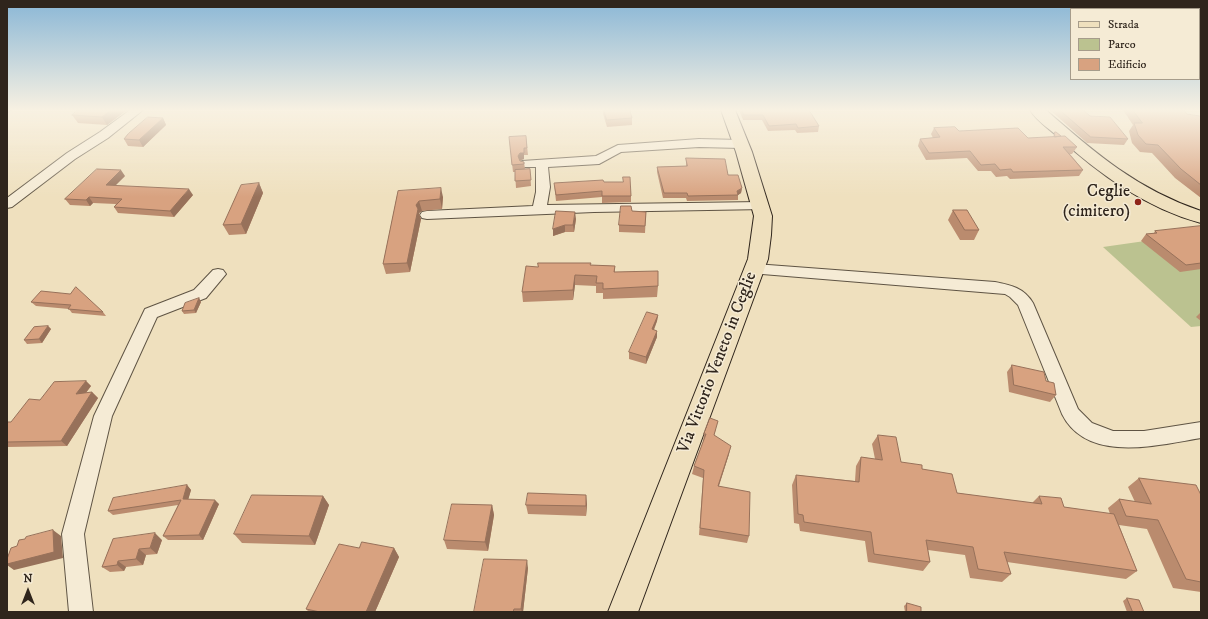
<!DOCTYPE html>
<html>
<head>
<meta charset="utf-8">
<style>
	body { margin:0 }
	#map { position:relative; width:1208px; height:619px; overflow:hidden; background:#efe0be; font-family:"IM FELL DW Pica",serif }
	canvas { display:block }
	.frame { position:absolute; inset:0; border:8px solid #2f251c; pointer-events:none }
	.legend { position:absolute; left:1070px; top:8px; width:130px; height:72px; box-sizing:border-box; background:#f5ebd5; border:1px solid #a69c8b; margin:0; padding:5px 7px; list-style:none; font-size:12px; color:#2f251c }
	.legend li { display:flex; align-items:center; gap:8px; height:20px }
	.legend b { width:20px; border:1px solid #a69c8b }
	.north { position:absolute; left:8px; top:571px; width:40px; height:40px; -webkit-text-stroke:3px #f5ebd5; paint-order:stroke; rotate:0deg; font-size:11px; font-weight:700; line-height:16px; text-align:center; color:#2f251c }
	.north::after { content:''; display:block; margin:auto; width:14px; height:18px; background:#2f251c; clip-path:polygon(50% 0,100% 100%,50% 72%,0 100%) }
</style>
</head>
<body>
<div id="map">
<canvas width="1208" height="619"></canvas>
<div class="frame"></div>
<ul class="legend">
<li><b style="height:5px;background:#efe0be"></b>Strada</li>
<li><b style="height:11px;background:#bbc290"></b>Parco</li>
<li><b style="height:11px;background:#d8a280"></b>Edificio</li>
</ul>
<div class="north">N</div>
</div>
<script>
const g = document.querySelector('canvas').getContext('2d');
g.lineJoin = 'round';
function fill(path, color) { g.fillStyle = color; g.fill(path, 'evenodd'); }
function trace(path, color, width, dash) { g.strokeStyle = color; g.lineWidth = width; g.lineCap = dash ? 'butt' : 'round'; g.setLineDash(dash || []); g.stroke(path); }
function write(font, color, halo, rows, align = 'center') {
  g.font = font + ' "IM FELL DW Pica",serif'; g.lineWidth = 3; g.setLineDash([]); g.textBaseline = 'middle'; g.strokeStyle = halo; g.fillStyle = color; for (const [text, x, y, turn = 0] of rows) {
    g.save(); g.translate(x, y); g.rotate((+turn || 0) * Math.PI / 180); g.textAlign = isNaN(turn) ? turn : align; if (halo) g.strokeText(text, 0, 0); g.fillText(text, 0, 0); g.restore();
  }
}
fill(new Path2D(`
	M 1201,233 L 1201,326 L 1191,327 L 1103,247 Z`), '#bbc290');
trace(new Path2D(`
	M 7,112 L 10,110`), '#717f7b', 3);
const minor = new Path2D(`
	M 130,110 L 143,110 L 108,138 L 75,159 L 12,207 L 7,208 L 7,198 L 67,153 L 100,132 Z
	M 699,139 L 741,140 L 745,141 L 747,144 L 745,147 L 741,148 L 699,147 L 621,152 L 599,164 L 548,167 L 550,187 L 547,205 L 760,202 L 765,203 L 767,206 L 765,209 L 594,212 L 427,219 L 422,218 L 420,215 L 422,212 L 427,211 L 533,206 L 536,192 L 536,167 L 522,167 L 520,164 L 522,161 L 596,156 L 618,145 Z
	M 755,264 L 995,282 C 1011,285 1024,288 1033,303 L 1078,409 L 1092,423 L 1113,431 L 1144,431 L 1201,422 L 1201,438 C 1158,445 1087,464 1062,414 L 1018,305 L 1010,297 L 1005,294 L 750,273 L 747,269 L 750,265 Z
	M 218,269 L 223,270 L 226,274 L 206,298 L 157,317 L 112,416 L 84,534 L 93,612 L 69,612 L 62,534 L 94,416 L 145,309 L 194,290 L 213,270 Z`);
const major = new Path2D(`
	M 721,110 L 735,110 L 752,152 L 772,216 L 771,235 L 768,259 L 638,612 L 608,612 L 748,259 L 754,216 L 736,152 Z
	M 1030,110 L 1046,110 C 1096,154 1137,189 1201,211 L 1201,223 C 1145,208 1098,173 1056,135 C 1048,128 1036,120 1030,110 Z`);
trace(minor, '#5f5444', 2);
trace(major, '#2f251c', 2);
fill(minor, '#f5ebd5');
fill(major, '#efe0be');
fill(new Path2D(`
	M 127,110 L 107,125 L 78,123 L 72,115 Z
	M 603,110 L 630,110 L 632,118 L 632,125 L 607,127 L 603,114 Z
	M 739,110 L 809,110 L 819,126 L 818,132 L 797,133 L 795,130 L 768,131 L 762,120 L 743,120 Z
	M 1050,110 L 1083,110 L 1090,116 L 1128,139 L 1124,145 L 1087,143 Z
	M 1123,110 L 1184,110 L 1187,114 L 1201,117 L 1201,198 L 1175,178 L 1152,153 L 1140,152 L 1132,143 L 1129,131 L 1133,125 Z
	M 163,118 L 166,125 L 143,147 L 128,146 L 124,139 Z
	M 934,128 L 959,131 L 1028,138 L 1053,137 L 1055,132 L 1077,147 L 1072,154 L 1070,154 L 1083,170 L 1079,176 L 1010,179 L 1007,176 L 996,177 L 991,171 L 978,171 L 967,158 L 926,160 L 918,146 L 920,139 L 933,138 L 931,134 Z
	M 526,136 L 528,155 L 524,155 L 524,159 L 521,160 L 520,161 L 524,162 L 525,169 L 530,169 L 531,186 L 516,188 L 515,172 L 513,172 L 509,137 Z
	M 686,158 L 728,175 L 742,188 L 741,193 L 738,195 L 738,200 L 687,201 L 686,198 L 663,198 L 657,172 L 657,167 L 686,166 Z
	M 125,176 L 115,185 L 193,195 L 174,217 L 118,213 L 114,207 L 116,204 L 93,203 L 90,206 L 70,205 L 65,199 Z
	M 604,182 L 631,196 L 631,202 L 602,203 L 602,197 L 556,201 L 554,183 Z
	M 259,183 L 263,193 L 246,234 L 229,235 L 223,225 Z
	M 398,191 L 443,197 L 442,209 L 422,211 L 419,213 L 421,219 L 410,272 L 386,274 L 383,264 Z
	M 953,210 L 979,230 L 974,240 L 960,240 L 948,220 Z
	M 632,211 L 646,212 L 645,233 L 619,232 L 619,225 Z
	M 576,219 L 574,232 L 565,232 L 553,236 L 553,229 Z
	M 1201,226 L 1201,269 L 1180,272 L 1141,241 L 1146,234 L 1154,233 L 1155,231 Z
	M 591,265 L 615,266 L 615,272 L 658,286 L 657,297 L 603,299 L 603,293 L 596,293 L 596,286 L 575,285 L 573,300 L 523,302 L 522,292 L 538,267 Z
	M 70,294 L 103,312 L 106,316 L 72,313 L 69,309 L 36,306 L 31,302 Z
	M 199,298 L 201,302 L 196,313 L 184,314 L 182,311 Z
	M 1200,313 L 1201,313 L 1201,321 L 1196,317 Z
	M 658,315 L 657,321 L 654,330 L 657,337 L 646,364 L 629,359 L 629,352 Z
	M 48,326 L 51,329 L 42,343 L 27,344 L 24,340 Z
	M 1012,365 L 1046,381 L 1056,395 L 1050,402 L 1009,392 L 1007,372 Z
	M 86,381 L 91,386 L 86,393 L 92,392 L 98,398 L 67,446 L 7,447 L 7,422 L 11,422 L 40,400 Z
	M 716,429 L 714,435 L 729,454 L 719,486 L 749,536 L 747,543 L 699,535 L 703,478 L 692,474 L 694,466 L 703,442 L 704,434 Z
	M 878,435 L 901,462 L 922,469 L 957,493 L 1032,503 L 1039,496 L 1064,507 L 1110,514 L 1108,508 L 1119,499 L 1135,502 L 1128,487 L 1139,478 L 1201,495 L 1201,592 L 1173,588 L 1147,529 L 1119,525 L 1137,571 L 1126,579 L 1007,562 L 1011,574 L 1002,582 L 970,578 L 965,555 L 928,550 L 930,562 L 923,571 L 868,562 L 865,541 L 800,531 L 799,524 L 794,523 L 792,485 L 796,475 L 855,481 L 856,466 L 861,457 L 875,459 L 872,444 Z
	M 187,485 L 191,490 L 188,499 L 219,504 L 203,540 L 168,540 L 163,536 L 178,505 L 113,515 L 108,511 Z
	M 323,496 L 329,505 L 315,545 L 242,543 L 234,534 Z
	M 587,504 L 586,516 L 528,514 L 526,505 Z
	M 492,505 L 494,515 L 488,551 L 447,549 L 444,540 Z
	M 113,539 L 162,540 L 157,554 L 146,555 L 143,565 L 126,567 L 124,571 L 110,572 L 102,567 Z
	M 359,548 L 394,548 L 399,557 L 375,612 L 309,612 L 306,609 Z
	M 528,568 L 523,612 L 474,612 Z
	M 1127,598 L 1144,612 L 1127,612 L 1123,601 Z
	M 907,603 L 921,612 L 905,612 L 904,606 Z`), '#ba8b6e');
fill(new Path2D(`
	M 111,110 L 127,110 L 107,125 L 102,117 Z
	M 163,118 L 166,125 L 143,147 L 139,140 Z
	M 524,148 L 524,159 L 521,160 L 519,163 L 518,156 Z
	M 121,170 L 125,176 L 110,191 L 106,185 Z
	M 259,183 L 263,193 L 246,234 L 241,224 Z
	M 441,188 L 443,197 L 442,209 L 440,199 Z
	M 742,188 L 741,193 L 738,195 L 737,191 Z
	M 189,189 L 193,195 L 174,217 L 170,211 Z
	M 89,197 L 93,203 L 90,206 L 86,200 Z
	M 419,201 L 422,211 L 419,213 L 421,219 L 410,272 L 407,263 L 416,205 Z
	M 575,212 L 576,219 L 574,232 L 573,225 Z
	M 565,225 L 565,232 L 553,236 L 553,229 Z
	M 575,275 L 575,285 L 573,300 L 573,290 Z
	M 199,298 L 201,302 L 196,313 L 194,310 Z
	M 658,315 L 657,321 L 651,336 L 652,329 Z
	M 48,326 L 51,329 L 42,343 L 39,339 Z
	M 657,331 L 657,337 L 646,364 L 646,357 Z
	M 86,381 L 91,386 L 81,399 L 76,394 Z
	M 92,392 L 98,398 L 67,446 L 61,441 Z
	M 731,446 L 729,454 L 716,494 L 718,486 Z
	M 187,485 L 191,490 L 187,504 L 183,499 Z
	M 586,495 L 587,504 L 586,516 Z
	M 323,496 L 329,505 L 315,545 L 309,536 Z
	M 215,500 L 219,504 L 203,540 L 199,535 Z
	M 492,505 L 494,515 L 488,551 L 485,542 Z
	M 53,530 L 61,536 L 63,558 L 14,570 L 7,565 L 7,564 Z
	M 155,533 L 162,540 L 157,554 L 150,548 Z
	M 394,548 L 399,557 L 375,612 L 366,612 Z
	M 139,549 L 146,555 L 143,565 L 136,559 Z
	M 527,560 L 528,568 L 523,612 L 522,612 L 521,609 Z
	M 118,561 L 126,567 L 124,571 L 117,565 Z`), '#97715a');
const building = new Path2D(`
	M 78,110 L 111,110 L 102,117 L 72,115 Z
	M 604,110 L 630,110 L 632,118 L 607,120 Z
	M 742,110 L 809,110 L 819,126 L 798,128 L 796,124 L 769,126 L 763,115 L 744,115 Z
	M 1060,110 L 1083,110 L 1090,116 L 1110,117 L 1128,139 L 1091,137 Z
	M 1133,110 L 1184,110 L 1187,114 L 1200,116 L 1201,117 L 1201,185 L 1181,169 L 1158,145 L 1146,144 L 1138,135 L 1134,123 L 1142,123 Z
	M 148,117 L 163,118 L 139,140 L 124,139 L 128,134 Z
	M 955,127 L 959,131 L 1018,128 L 1028,138 L 1065,136 L 1077,147 L 1063,147 L 1083,170 L 1013,172 L 1011,169 L 1000,170 L 995,164 L 981,165 L 970,151 L 929,153 L 920,139 L 940,137 L 934,128 Z
	M 1055,132 L 1056,132 L 1061,136 L 1055,137 Z
	M 526,136 L 527,148 L 524,148 L 524,153 L 520,153 L 518,156 L 520,161 L 524,162 L 524,164 L 512,165 L 509,137 Z
	M 686,158 L 725,159 L 728,175 L 738,175 L 742,188 L 737,191 L 738,195 L 688,196 L 687,193 L 664,193 L 657,167 L 687,166 Z
	M 97,169 L 121,170 L 106,185 L 189,189 L 170,211 L 114,207 L 122,199 L 89,197 L 86,200 L 65,199 Z
	M 530,169 L 531,180 L 515,181 L 515,170 Z
	M 623,177 L 630,177 L 631,196 L 602,196 L 602,191 L 556,195 L 554,183 L 603,180 L 604,182 L 623,182 Z
	M 259,183 L 241,224 L 223,225 L 241,185 Z
	M 441,188 L 440,199 L 419,201 L 416,205 L 418,209 L 407,263 L 383,264 L 398,191 Z
	M 621,206 L 631,206 L 632,211 L 646,212 L 645,226 L 619,225 Z
	M 953,210 L 967,210 L 979,230 L 965,230 Z
	M 556,211 L 575,212 L 573,225 L 565,225 L 553,229 Z
	M 1201,226 L 1201,263 L 1186,265 L 1146,234 L 1157,233 L 1155,231 Z
	M 538,263 L 591,263 L 590,265 L 615,266 L 614,272 L 658,271 L 658,286 L 603,289 L 603,283 L 596,283 L 597,276 L 575,275 L 573,290 L 522,292 L 526,266 L 538,267 Z
	M 76,287 L 103,312 L 68,309 L 71,305 L 31,302 L 41,291 L 70,294 Z
	M 199,298 L 194,310 L 182,311 L 185,303 Z
	M 647,312 L 658,315 L 652,329 L 657,331 L 646,357 L 629,352 Z
	M 48,326 L 39,339 L 24,340 L 34,327 Z
	M 1012,365 L 1044,372 L 1046,381 L 1054,383 L 1056,395 L 1014,385 Z
	M 86,381 L 76,394 L 92,392 L 61,441 L 7,442 L 7,422 L 11,422 L 29,399 L 40,400 L 54,382 Z
	M 710,418 L 718,421 L 714,435 L 731,446 L 718,486 L 750,492 L 749,536 L 700,528 L 704,470 L 694,466 L 706,434 L 704,434 Z
	M 878,435 L 896,437 L 901,462 L 922,465 L 922,469 L 952,474 L 957,493 L 1042,504 L 1039,496 L 1061,498 L 1064,507 L 1114,514 L 1137,571 L 1004,552 L 1011,574 L 978,569 L 973,547 L 926,540 L 930,562 L 874,554 L 871,532 L 804,522 L 803,515 L 798,514 L 796,475 L 859,482 L 861,457 L 882,460 Z
	M 1139,478 L 1196,485 L 1201,495 L 1201,582 L 1186,579 L 1158,520 L 1126,516 L 1119,499 L 1151,504 Z
	M 187,485 L 183,499 L 215,500 L 199,535 L 163,536 L 181,500 L 108,511 L 113,498 Z
	M 528,493 L 586,495 L 586,506 L 526,505 Z
	M 252,495 L 323,496 L 309,536 L 234,534 Z
	M 452,504 L 492,505 L 485,542 L 444,540 Z
	M 53,530 L 54,552 L 7,564 L 7,559 L 11,548 L 17,546 L 19,540 L 25,539 L 26,537 Z
	M 155,533 L 150,548 L 139,549 L 136,559 L 118,561 L 117,565 L 102,567 L 113,539 Z
	M 362,542 L 394,548 L 366,612 L 320,612 L 306,609 L 339,544 L 359,548 Z
	M 484,559 L 527,560 L 521,609 L 514,609 L 513,612 L 474,612 Z
	M 1127,598 L 1139,600 L 1144,612 L 1133,612 Z
	M 907,603 L 921,607 L 921,612 L 907,612 Z`);
fill(building, '#d8a280');
trace(building, '#97715a', 1);
const sky = g.createLinearGradient(0, 0, 0, 197);
sky.addColorStop(0, '#8ab7d6');
sky.addColorStop(0.56, '#f8f1e2');
sky.addColorStop(1, '#f8f1e200');
g.fillStyle = sky;
g.fillRect(0, 0, 1208, 197);
for (const [x, y, r, color] of [
	[1138,202,4,"#8f2418"]
]) { const dot = new Path2D(); dot.arc(x, y, r, 0, 2 * Math.PI); g.fillStyle = color; g.fill(dot); trace(dot, '#f5ebd5', 1.5); }
write('17px', '#2f251c', '#f5ebd5', [
	["Ceglie",1130,192],
	["(cimitero)",1130,212]
], 'right');
write('17px', '#2f251c', '#f5ebd5', [
	["Via Vittorio Veneto in Ceglie",718,363,-69]
]);
</script>
</body>
</html>
